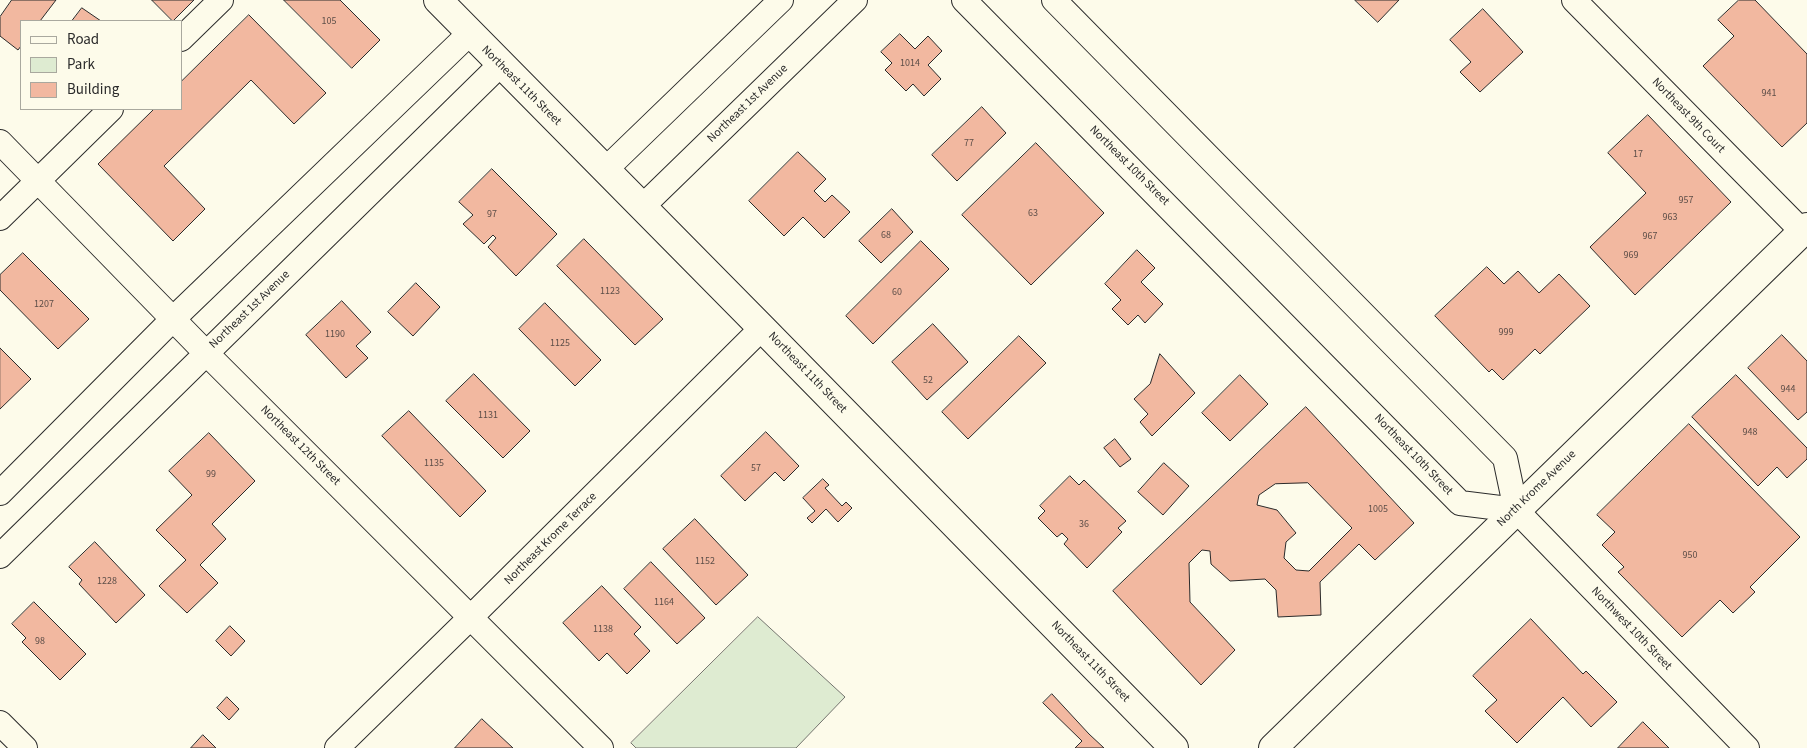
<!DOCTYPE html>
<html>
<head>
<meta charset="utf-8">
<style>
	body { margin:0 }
	#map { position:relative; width:1807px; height:748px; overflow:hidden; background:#fdfbea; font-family:"Source Sans 3",sans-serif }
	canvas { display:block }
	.legend { position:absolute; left:20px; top:20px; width:162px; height:90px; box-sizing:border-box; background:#fdfbea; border:1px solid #a9a89e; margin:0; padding:6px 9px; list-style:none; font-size:15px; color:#2b2b2b }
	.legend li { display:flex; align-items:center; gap:10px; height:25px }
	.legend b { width:25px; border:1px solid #a9a89e }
</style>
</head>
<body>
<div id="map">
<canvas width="1807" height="748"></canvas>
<ul class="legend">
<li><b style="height:6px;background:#fdfbea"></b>Road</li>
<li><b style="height:14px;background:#deebd1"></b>Park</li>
<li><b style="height:14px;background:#f2b8a0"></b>Building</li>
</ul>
</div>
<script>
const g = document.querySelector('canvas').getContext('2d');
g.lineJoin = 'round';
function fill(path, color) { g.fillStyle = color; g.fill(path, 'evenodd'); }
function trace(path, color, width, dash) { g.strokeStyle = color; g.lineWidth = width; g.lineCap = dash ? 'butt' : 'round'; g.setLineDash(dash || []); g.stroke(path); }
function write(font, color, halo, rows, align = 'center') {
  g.font = font + ' "Source Sans 3",sans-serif'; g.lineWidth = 4; g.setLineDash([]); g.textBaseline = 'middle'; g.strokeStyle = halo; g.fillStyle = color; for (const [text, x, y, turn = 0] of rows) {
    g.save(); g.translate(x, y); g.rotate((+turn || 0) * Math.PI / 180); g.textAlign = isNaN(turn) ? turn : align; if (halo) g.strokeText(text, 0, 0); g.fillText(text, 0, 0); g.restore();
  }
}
const green = new Path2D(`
	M 758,617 L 845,697 L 796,748 L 636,748 L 631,743 Z`);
fill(green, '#deebd1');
trace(green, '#74746e', 1);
const building = new Path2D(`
	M 12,0 L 56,0 L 40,21 L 21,21 L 21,46 L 18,50 L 0,36 L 0,17 Z
	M 152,0 L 194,0 L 173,21 Z
	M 284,0 L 340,0 L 380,40 L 352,68 Z
	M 1355,0 L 1399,0 L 1378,22 Z
	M 1739,0 L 1755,0 L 1807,54 L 1807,123 L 1782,147 L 1703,66 L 1734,36 L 1718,20 Z
	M 82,8 L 101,21 L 72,21 Z
	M 1483,9 L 1523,52 L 1480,92 L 1460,72 L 1471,62 L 1450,40 Z
	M 249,15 L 326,93 L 294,124 L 251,80 L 164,166 L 205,209 L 173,241 L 98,164 L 154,109 L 181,109 L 181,82 Z
	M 900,34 L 915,49 L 928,36 L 942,51 L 928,65 L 941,79 L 924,96 L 913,84 L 906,91 L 885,70 L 892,63 L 881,52 Z
	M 982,107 L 1006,133 L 957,181 L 932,155 Z
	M 1648,115 L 1731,202 L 1635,295 L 1590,247 L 1646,193 L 1608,153 Z
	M 1036,143 L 1104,213 L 1031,285 L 962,215 Z
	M 798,152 L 826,179 L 814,191 L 825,202 L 832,195 L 850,212 L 824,238 L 803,217 L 784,236 L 749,201 Z
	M 492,169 L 557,234 L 516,276 L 488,247 L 496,238 L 493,235 L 484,244 L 463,224 L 473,215 L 459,202 Z
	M 892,209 L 913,232 L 881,263 L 859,241 Z
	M 584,239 L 663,319 L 635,345 L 557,266 Z
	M 921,241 L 949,269 L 873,344 L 846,316 Z
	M 1137,250 L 1155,268 L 1141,282 L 1163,304 L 1145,323 L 1138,315 L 1128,325 L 1112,309 L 1121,300 L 1105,284 Z
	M 23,253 L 89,319 L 58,349 L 0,290 L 0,275 Z
	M 1487,267 L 1504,284 L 1518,271 L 1539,293 L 1559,274 L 1590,306 L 1540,354 L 1535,349 L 1503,380 L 1492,369 L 1489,372 L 1435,316 Z
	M 416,283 L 440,307 L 413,336 L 388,312 Z
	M 342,301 L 371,332 L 356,346 L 368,358 L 346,378 L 306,335 Z
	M 545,303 L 601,360 L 575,386 L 519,329 Z
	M 933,324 L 968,362 L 927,400 L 892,362 Z
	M 1782,335 L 1807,361 L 1807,412 L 1798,420 L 1748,368 Z
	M 1019,336 L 1046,363 L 968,439 L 942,412 Z
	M 0,348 L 31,379 L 0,409 Z
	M 1160,354 L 1195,393 L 1152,436 L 1140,422 L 1148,414 L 1134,399 L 1150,384 Z
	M 474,374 L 530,431 L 503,458 L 446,401 Z
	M 1240,375 L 1268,404 L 1230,441 L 1202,413 Z
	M 1736,375 L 1807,448 L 1807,459 L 1787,478 L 1777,467 L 1758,486 L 1692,417 Z
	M 1306,407 L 1414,523 L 1375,560 L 1359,544 L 1320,582 L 1321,615 L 1278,617 L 1276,590 L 1265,579 L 1230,581 L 1211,564 L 1210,551 L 1202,550 L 1189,563 L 1190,602 L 1235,650 L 1201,685 L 1113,591 ZM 1308,483 L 1352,528 L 1309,571 L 1296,570 L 1284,558 L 1286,542 L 1296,533 L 1277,510 L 1257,505 L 1259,495 L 1275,484 Z
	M 409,411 L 486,491 L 460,517 L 382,436 Z
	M 1689,424 L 1800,537 L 1750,587 L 1755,592 L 1733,613 L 1720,600 L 1682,637 L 1618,572 L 1624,567 L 1602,545 L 1615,532 L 1597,515 Z
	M 766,432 L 799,466 L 784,481 L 775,472 L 745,501 L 721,476 Z
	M 209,433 L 255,481 L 212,524 L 226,539 L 200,565 L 218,583 L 187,613 L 159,586 L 186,560 L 156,530 L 192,495 L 169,471 Z
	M 1115,439 L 1131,459 L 1120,467 L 1104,448 Z
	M 1164,463 L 1189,486 L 1163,515 L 1138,492 Z
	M 1070,476 L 1079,485 L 1084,480 L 1126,521 L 1118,528 L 1122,532 L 1087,568 L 1064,544 L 1068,539 L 1062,533 L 1057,537 L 1038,518 L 1045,511 L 1040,506 Z
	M 823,479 L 829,485 L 825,488 L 842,506 L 846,502 L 852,508 L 838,522 L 826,509 L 812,523 L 807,518 L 815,511 L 803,498 Z
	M 695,519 L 748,575 L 716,605 L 663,549 Z
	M 95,542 L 145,595 L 116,623 L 79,584 L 82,580 L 69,567 Z
	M 651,562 L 705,618 L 677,644 L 624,589 Z
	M 602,586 L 641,627 L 634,634 L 650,651 L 627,674 L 607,653 L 599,661 L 563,623 Z
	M 34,602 L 86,654 L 60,680 L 22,642 L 26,638 L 12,624 Z
	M 1531,619 L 1583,674 L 1586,671 L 1617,702 L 1591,727 L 1563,697 L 1517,743 L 1485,711 L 1497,700 L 1473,676 Z
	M 230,626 L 245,641 L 231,656 L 216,641 Z
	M 1052,694 L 1089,734 L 1104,748 L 1075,748 L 1082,741 L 1043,703 Z
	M 227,697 L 239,709 L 229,720 L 217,708 Z
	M 482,719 L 513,748 L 455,748 Z
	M 1643,722 L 1669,748 L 1618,748 Z
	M 203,735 L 216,748 L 191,748 Z`);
fill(building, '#f2b8a0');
trace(building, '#2b2b2b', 1);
const street = new Path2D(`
	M 964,0 L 1460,503 L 1516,510
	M 1054,0 L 1505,458 L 1516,510
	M 1574,0 L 1802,231
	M 181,39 L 221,0
	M 0,142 L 206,353 L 601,748
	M 605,170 L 781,0
	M 642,207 L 855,0
	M 0,218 L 111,109
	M 0,493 L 173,319 L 470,33
	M 1516,510 L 1747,748
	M 0,556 L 501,64
	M 0,723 L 25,748
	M 337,748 L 471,617 L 762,328`);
const secondary = new Path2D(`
	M 438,0 L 762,328 L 1174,748`);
const highway = new Path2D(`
	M 1273,748 L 1807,227`);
trace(street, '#2b2b2b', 26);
trace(secondary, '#2b2b2b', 30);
trace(highway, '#2b2b2b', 30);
trace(street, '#fdfbea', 24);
trace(secondary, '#fdfbea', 28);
trace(highway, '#fdfbea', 28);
write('10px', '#5d4e48', null, [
	["105",329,22],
	["1014",910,64],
	["941",1769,94],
	["77",969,144],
	["17",1638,155],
	["957",1686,201],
	["63",1033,214],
	["97",492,215],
	["963",1670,218],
	["68",886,236],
	["967",1650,237],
	["969",1631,256],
	["1123",610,292],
	["60",897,293],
	["1207",44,305],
	["999",1506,333],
	["1190",335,335],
	["1125",560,344],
	["52",928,381],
	["944",1788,390],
	["1131",488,416],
	["948",1750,433],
	["1135",434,464],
	["57",756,469],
	["99",211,475],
	["1005",1378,510],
	["36",1084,525],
	["950",1690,556],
	["1152",705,562],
	["1228",107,582],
	["1164",664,603],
	["1138",603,630],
	["98",40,642]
]);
write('12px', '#2b2b2b', '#fdfbea', [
	["Northeast 11th Street",521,86,45],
	["Northeast 1st Avenue",748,104,-44],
	["Northeast 9th Court",1688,116,46],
	["Northeast 10th Street",1129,166,45],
	["Northeast 1st Avenue",250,310,-44],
	["Northeast 11th Street",807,373,46],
	["Northeast 12th Street",300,446,45],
	["Northeast 10th Street",1413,455,46],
	["North Krome Avenue",1537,489,-44],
	["Northeast Krome Terrace",551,539,-45],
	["Northwest 10th Street",1631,629,46],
	["Northeast 11th Street",1090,662,46]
]);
</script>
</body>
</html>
